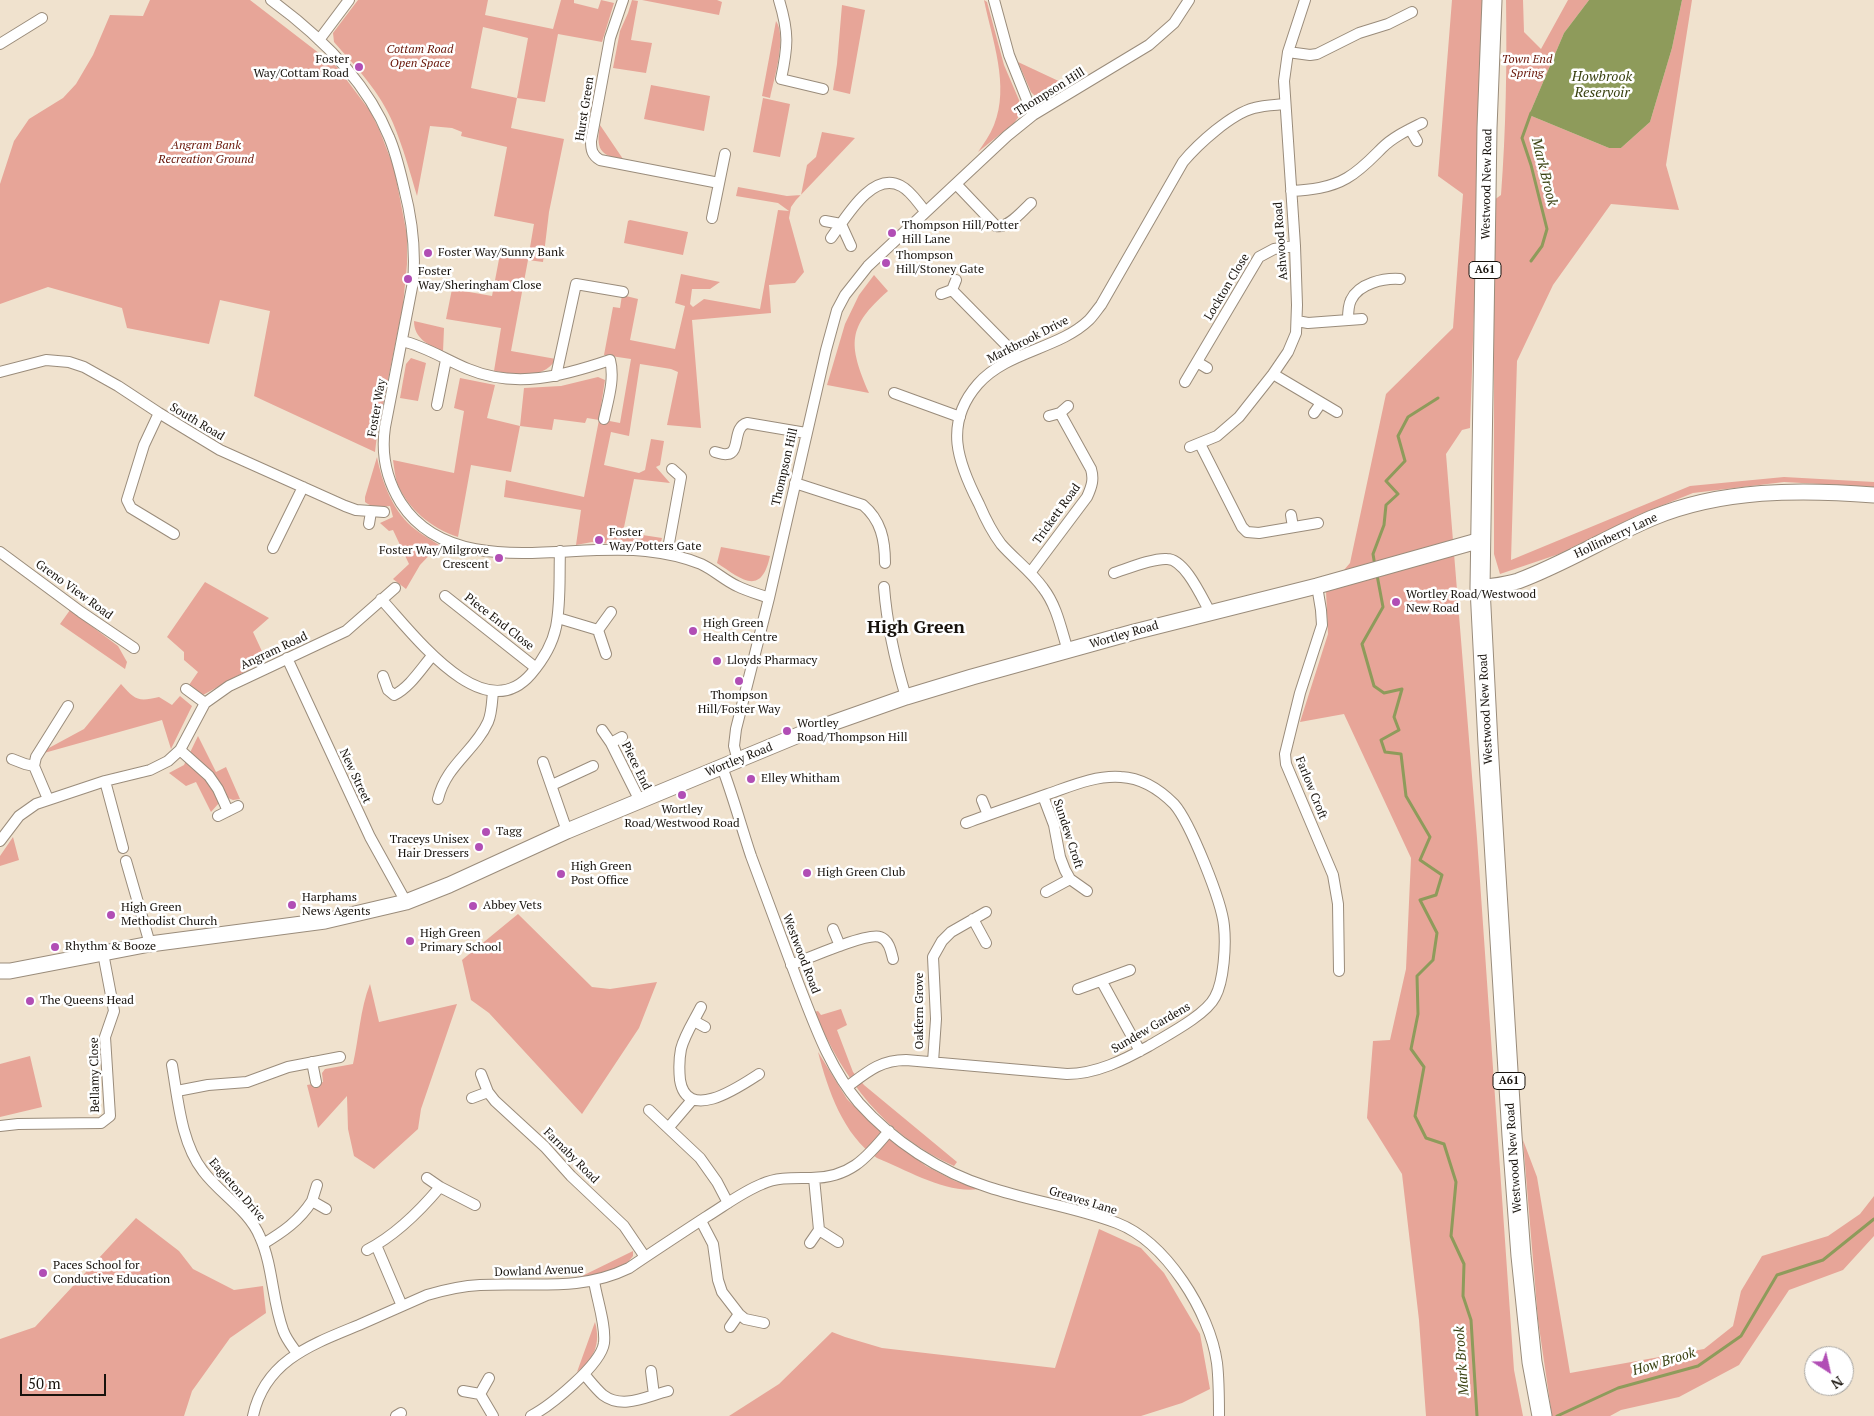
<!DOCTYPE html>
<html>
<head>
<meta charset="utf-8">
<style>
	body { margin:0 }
	#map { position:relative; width:1874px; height:1416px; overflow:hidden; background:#f0e2ce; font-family:"PT Serif",serif }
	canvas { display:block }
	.north { position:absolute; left:1804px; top:1346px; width:50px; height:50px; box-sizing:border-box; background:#fff; border:1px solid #a3a19e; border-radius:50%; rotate:145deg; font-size:14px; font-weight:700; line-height:20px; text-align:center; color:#18130d }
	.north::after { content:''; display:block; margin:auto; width:18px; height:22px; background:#b14eb5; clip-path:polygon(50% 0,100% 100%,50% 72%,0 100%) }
	.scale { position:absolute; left:20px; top:1374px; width:86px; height:22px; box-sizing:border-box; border:2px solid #18130d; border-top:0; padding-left:6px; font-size:15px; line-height:18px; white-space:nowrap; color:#18130d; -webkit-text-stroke:4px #fff; paint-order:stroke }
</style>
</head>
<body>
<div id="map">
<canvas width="1874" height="1416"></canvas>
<div class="north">N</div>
<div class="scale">50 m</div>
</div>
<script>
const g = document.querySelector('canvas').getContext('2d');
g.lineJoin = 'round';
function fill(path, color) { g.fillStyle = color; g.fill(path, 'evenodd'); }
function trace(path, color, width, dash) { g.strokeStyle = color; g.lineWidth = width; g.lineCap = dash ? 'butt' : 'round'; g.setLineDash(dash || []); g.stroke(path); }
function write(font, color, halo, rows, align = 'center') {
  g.font = font + ' "PT Serif",serif'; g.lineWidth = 5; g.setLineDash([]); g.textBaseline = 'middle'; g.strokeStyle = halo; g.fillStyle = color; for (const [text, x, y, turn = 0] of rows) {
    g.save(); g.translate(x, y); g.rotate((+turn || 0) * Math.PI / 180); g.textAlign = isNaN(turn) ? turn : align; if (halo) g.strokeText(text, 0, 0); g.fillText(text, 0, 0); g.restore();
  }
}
fill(new Path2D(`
	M 150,0 L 250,0 L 337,67 L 370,111 L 379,129 L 394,168 L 407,235 L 407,264 L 403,305 L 377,435 L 375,452 L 254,396 L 270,311 L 220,300 L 209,344 L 127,328 L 122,308 L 48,287 L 0,304 L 0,184 L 14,141 L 29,119 L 63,98 L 76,84 L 93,55 L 110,15 L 143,16 Z
	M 358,0 L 488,0 L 485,15 L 553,29 L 561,0 L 574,0 L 574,3 L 598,9 L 601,0 L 614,3 L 602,42 L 558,34 L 545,102 L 517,98 L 511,128 L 564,139 L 549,212 L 543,262 L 528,260 L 511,351 L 556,359 C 543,381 515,374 494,371 L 501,328 L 446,319 L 452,289 L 492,296 L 500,254 L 528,259 L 534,224 L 494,216 L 507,147 L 461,136 L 462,132 L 452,128 L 430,126 L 417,196 C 410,172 403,147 393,123 C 380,92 356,67 334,42 L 333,33 ZM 483,27 L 528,38 L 517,98 L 471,88 Z
	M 632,0 L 638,1 L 631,40 L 652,43 L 646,73 L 613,68 L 620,31 L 628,13 Z
	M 642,0 L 717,0 L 722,2 L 719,15 Z
	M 984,0 L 987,2 L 1004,65 L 1022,107 L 1020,115 L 1014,123 L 978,152 C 984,143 990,135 994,125 C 1010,86 992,39 984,0 Z
	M 1452,0 L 1482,0 L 1479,165 L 1470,428 L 1462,430 L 1446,454 L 1477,838 L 1514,1370 L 1523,1416 L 1426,1416 L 1419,1320 L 1402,1174 L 1367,1118 L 1373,1041 L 1390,1040 L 1406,969 L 1411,858 L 1344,714 L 1300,722 L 1328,634 L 1326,591 L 1350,563 L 1386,394 L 1453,328 L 1463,194 L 1438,176 Z
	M 1506,0 L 1523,0 L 1524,32 L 1541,49 L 1568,0 L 1589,0 L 1564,33 L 1529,115 L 1609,148 L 1621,148 L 1650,122 L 1672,48 L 1682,0 L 1692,0 L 1666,165 L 1679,210 L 1611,204 L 1553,285 L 1517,361 L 1511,560 L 1690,486 L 1784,477 L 1874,482 L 1874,487 L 1784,482 L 1693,493 L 1638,515 L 1559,554 L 1500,574 L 1494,554 L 1494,200 L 1501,195 C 1506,130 1507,65 1506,0 Z
	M 842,5 L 865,10 L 850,94 L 833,90 L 837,64 Z
	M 776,21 C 787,37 774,79 770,98 L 762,96 Z
	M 1018,62 L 1065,84 L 1066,87 L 1049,97 L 1036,97 L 1031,92 Z
	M 651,85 L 710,96 L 704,131 L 644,119 Z
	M 763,98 L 790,104 L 780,157 L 753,152 Z
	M 600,125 L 623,159 C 599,156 596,148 600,125 Z
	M 822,132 L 855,138 L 796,200 L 791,207 L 789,218 L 804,272 L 795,283 L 769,285 L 771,313 L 692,320 L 701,428 L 667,425 L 678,372 L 671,369 L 640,364 L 629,436 L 611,432 L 604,465 L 639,473 L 645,470 L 651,439 L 664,441 L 660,465 L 656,467 L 670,483 L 634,479 L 623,532 L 662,538 L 660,546 L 657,548 L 592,542 L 576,545 L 581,510 L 504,497 L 506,480 L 584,497 L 599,420 L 587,418 L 585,423 L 554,419 L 552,430 L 520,426 L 511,472 L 471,465 L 458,537 C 431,528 408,509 397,483 C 395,476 394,467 393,460 L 454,473 L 464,411 L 454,408 L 460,378 L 495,385 L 487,418 L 520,426 L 524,388 L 561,386 L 598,377 L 605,380 L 599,419 L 620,423 L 631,359 L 604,355 L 613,307 L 620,308 L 622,295 L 638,299 L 630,340 L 675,349 L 685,306 L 675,303 L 681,274 L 720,282 L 710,289 L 692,289 L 690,304 L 693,307 L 704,299 L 760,309 L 778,210 L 789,211 L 778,203 L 736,196 L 738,187 L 787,196 L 801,195 L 807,165 L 816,157 Z
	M 630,220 L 688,232 L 683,255 L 624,243 L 628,221 Z
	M 874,275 L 888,291 C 847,327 848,344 869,393 L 827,385 L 845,324 L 859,295 Z
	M 414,321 L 444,328 L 443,352 C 429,345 414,339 414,321 Z
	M 411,358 L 426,363 L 418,401 L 400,398 L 406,364 Z
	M 377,457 C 382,483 394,514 416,530 C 424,536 432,540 439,545 L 420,565 L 406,589 L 393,579 L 409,564 L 393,530 L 389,531 L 380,523 L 393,517 L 390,506 C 382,507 372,508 365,502 L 365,497 Z
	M 721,547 L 770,556 C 761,598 740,578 717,563 Z
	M 205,582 L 269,618 L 253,632 L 266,660 L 203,695 L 189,685 L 198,672 L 184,660 L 184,652 L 167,637 Z
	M 70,610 L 118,646 L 127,662 L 125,669 L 60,624 Z
	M 121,684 C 135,700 138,702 159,697 L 172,705 L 180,696 L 192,706 L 171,749 L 162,720 L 44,753 L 47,749 L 84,729 Z
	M 198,736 L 216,772 L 226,767 L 240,799 L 233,800 L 228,798 L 219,803 L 211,812 L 196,782 L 186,786 L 169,773 L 184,765 Z
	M 13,837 L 19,860 L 0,866 L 0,856 Z
	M 518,914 L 592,987 L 610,989 L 657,982 L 639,1028 L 582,1114 L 489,1013 L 471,1000 L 462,960 Z
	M 370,984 L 379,1022 L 457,1004 L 421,1109 L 418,1129 L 374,1169 L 354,1156 L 348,1129 L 347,1096 L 318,1128 L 307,1085 L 323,1082 L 322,1073 L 325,1069 L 353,1064 C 359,1038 360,1009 370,984 Z
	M 841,1009 L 847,1025 L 837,1030 L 853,1072 L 864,1085 L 957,1162 L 954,1166 C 883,1134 845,1081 814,1012 L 818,1011 L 821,1015 Z
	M 818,1052 L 847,1099 L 873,1125 L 926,1166 L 955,1181 L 979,1189 C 946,1194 907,1170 877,1158 C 843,1135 828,1090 818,1052 Z
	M 30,1056 L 42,1107 L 0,1117 L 0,1064 Z
	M 1523,1140 L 1537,1177 L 1570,1373 L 1704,1349 L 1733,1326 L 1741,1291 L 1762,1256 L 1828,1236 L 1860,1214 L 1874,1196 L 1874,1236 L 1843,1270 L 1789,1290 L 1739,1365 L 1679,1397 L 1621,1410 L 1610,1416 L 1552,1416 L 1538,1320 Z
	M 136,1218 L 179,1251 L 193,1269 L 234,1290 L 263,1286 L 266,1313 L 230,1338 L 192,1391 L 184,1416 L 0,1416 L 0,1339 L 35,1327 Z
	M 1099,1229 L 1141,1248 L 1164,1273 L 1200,1334 L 1210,1389 L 1182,1403 L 1141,1416 L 729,1416 L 779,1384 L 832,1332 L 845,1337 L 882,1348 L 1055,1368 Z
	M 633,1251 L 633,1256 C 622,1272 596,1275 578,1278 Z
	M 595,1322 C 601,1344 594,1359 577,1372 Z`), '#e7a598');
fill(new Path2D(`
	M 1589,0 L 1682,0 L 1672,48 L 1650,122 L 1621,148 L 1609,148 L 1529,115 L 1564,33 Z`), '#8e9b5b');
trace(new Path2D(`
	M 1531,113 L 1522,138 L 1531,165 L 1547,229 L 1542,246 L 1531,261
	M 1375,566 L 1373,554 L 1384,525 L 1386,505 L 1398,494 L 1386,481 L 1405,461 L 1398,436 L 1408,417 L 1438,398
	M 1377,575 L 1383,607 L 1362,644 L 1374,686 L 1384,693 L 1402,689 L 1394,717 L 1399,730 L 1381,740 L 1385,752 L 1401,754 L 1406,796 L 1430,837 L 1420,860 L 1442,875 L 1436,895 L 1420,900 L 1437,933 L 1433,960 L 1417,976 L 1418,1014 L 1411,1049 L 1424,1067 L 1415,1116 L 1426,1138 L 1444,1144 L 1456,1182 L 1451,1236 L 1464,1264 L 1463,1296 L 1471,1320 L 1477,1416
	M 1557,1416 L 1618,1388 L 1698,1366 L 1741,1336 L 1777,1275 L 1823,1260 L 1874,1219`), '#8e9b5b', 3);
const street = new Path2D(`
	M 271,0 C 319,35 366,80 389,137 C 396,153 400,171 404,188 C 412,219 416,249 413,282 L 385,427 C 381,454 386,479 401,503 C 452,581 568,542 646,551 C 665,553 684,557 701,564 C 714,570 724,580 737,586 C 747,591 758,594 769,598
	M 623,0 L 610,38 L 591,141 C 591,150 592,155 600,160 L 719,183
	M 779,0 C 789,33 788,46 781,79 L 823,89
	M 994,0 L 1009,55 L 1033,115
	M 319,40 L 349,0
	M 0,44 L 42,18
	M 1288,52 L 1310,55 L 1317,54 L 1359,33 L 1388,24 L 1412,12
	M 1410,129 L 1417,141
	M 956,184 L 996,226 C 1008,229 1022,211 1031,203
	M 1291,191 C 1310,190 1330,188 1347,178 C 1361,170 1371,159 1382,148 C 1393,137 1408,130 1422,123
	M 712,218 L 725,154
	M 825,221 L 841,224 L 851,246
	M 831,238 C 845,219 872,170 901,186 C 911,191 918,203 925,211
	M 952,290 L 1018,357
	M 941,294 L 952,290 L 956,280
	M 1348,320 C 1348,314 1348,306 1351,300 C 1359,283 1384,278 1400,279
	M 1297,321 L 1308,323 L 1362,319
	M 402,341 C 425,346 446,360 468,369 C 516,389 563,376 610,360 C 615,379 608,400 604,419
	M 1197,362 L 1207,368
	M 0,372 L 46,360 L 69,362 L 84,367 L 118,386 L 159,413 L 220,450 L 345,506 L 356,510 L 384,512
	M 1273,374 L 1337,412
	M 556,376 L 576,284 L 623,292
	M 1185,382 L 1259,257 L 1274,249 L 1295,246
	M 894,393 L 960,417
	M 437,405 L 446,360
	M 159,413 L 144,445 L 127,500 L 131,508 L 174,534
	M 1314,413 L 1321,403
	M 1049,416 L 1060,413 L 1068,406
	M 1200,444 L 1242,527 L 1247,532 L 1259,533 L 1318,523
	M 1190,447 L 1217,436 L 1239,417 L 1273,374 L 1288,352 L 1296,333 L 1297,305 L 1295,246 L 1284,81 L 1288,52 L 1305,0
	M 715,452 C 719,453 724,455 727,454 C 741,453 732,427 747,423 L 806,433
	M 795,483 L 863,505 C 881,520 885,540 885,563
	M 1291,515 L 1293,527
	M 369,524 L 371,512
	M 273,548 L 303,487
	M 0,552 L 81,612 L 134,648
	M 667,554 L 681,477 L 672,469
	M 1030,573 L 1087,497 C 1092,486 1094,479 1091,469 L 1060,413
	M 1114,573 C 1129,568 1153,558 1167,559 C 1185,559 1202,598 1210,612
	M 1317,586 L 1321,610 L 1322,625 L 1300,693 L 1285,754 L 1286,764 L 1333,875 L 1338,904 L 1339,971
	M 884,587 C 887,625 895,661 906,697
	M 445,596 L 536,668
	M 381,599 C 412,632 483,730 531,674 C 543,660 552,646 556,627 C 561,602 559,577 560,551
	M 558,618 L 598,630 L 611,612
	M 598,630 L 606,654
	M 1068,651 C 1061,629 1057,606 1043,588 C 1031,571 1014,559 1001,544 C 992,532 985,518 979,504 C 958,463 943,424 978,384 C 1007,351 1059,349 1089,320 C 1093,316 1097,310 1101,305 L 1183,162 C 1198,144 1231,114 1254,108 C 1264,105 1275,105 1285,104
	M 287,658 L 370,837 L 406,902
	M 383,676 L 388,690 L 394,695 C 409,688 421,669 432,656
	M 186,689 L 205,703
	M 602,730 L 611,743 L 640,801
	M 611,743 L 622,737
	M 180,750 L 209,776 L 218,789 L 228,811
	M 12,759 L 25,764 L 34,766
	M 738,761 L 734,746 L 736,729 L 769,598 L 826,350 L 837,310 L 845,295 L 868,266 L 1007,136 L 1033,115 L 1149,45 L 1174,23 L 1189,0
	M 543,762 L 567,831
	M 722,767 C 733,796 741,826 751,856 C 767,899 783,942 799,985 C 815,1026 830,1069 859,1103 C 893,1141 940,1172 988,1187 C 1030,1201 1075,1207 1117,1223 C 1166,1242 1210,1312 1217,1363 C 1219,1380 1219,1399 1219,1416
	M 105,781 L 123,848
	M 552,785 L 593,766
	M 1043,796 L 1054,825 L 1060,857 L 1065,870 L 1070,879 L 1087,891
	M 48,799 L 34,766 L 36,757 L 68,706
	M 438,799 C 446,765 475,751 488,722 C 492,713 492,701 493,691
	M 982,800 L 988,815
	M 218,816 L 238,806
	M 0,841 L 19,816 L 36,804 L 105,781 L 150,770 L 168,761 L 180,750 L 205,703 L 229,686 L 346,631 L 395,588
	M 126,861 L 150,944
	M 1046,892 L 1070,879
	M 973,919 L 986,943
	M 833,929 L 840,946
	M 791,965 C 806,959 868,932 880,937 C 889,940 891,951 893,959
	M 1102,982 L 1140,1051
	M 1078,989 L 1130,970
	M 701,1007 C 694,1021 685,1034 681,1049 C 679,1059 679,1070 680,1080 C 687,1123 739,1087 759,1074
	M 694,1021 L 705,1027
	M 312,1062 L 316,1082
	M 933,1062 L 936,1019 L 933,957 L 942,941 L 951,932 L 986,912
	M 172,1065 C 178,1099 181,1143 203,1171 C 220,1194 249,1210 260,1237 C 273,1266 272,1300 283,1330 C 286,1339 292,1346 297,1353
	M 481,1074 L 488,1092 L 495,1101 L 545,1147 L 571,1176 L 624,1226 L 645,1257
	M 847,1087 C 867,1072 880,1060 906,1060 L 1067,1074 C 1096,1074 1124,1060 1149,1046 C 1167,1035 1206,1015 1215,997 C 1224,981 1226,945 1224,926 C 1222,902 1190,822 1174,804 C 1160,790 1141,778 1121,777 C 1096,775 1071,786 1048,794 C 1020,804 993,813 966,823
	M 177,1091 L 208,1085 L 247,1082 L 288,1067 L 340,1057
	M 472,1098 L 488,1092
	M 649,1110 L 700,1158 L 717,1182 L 728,1203
	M 0,1126 L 18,1124 L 101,1123 L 110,1116 L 105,1037 L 114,1011 L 103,953
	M 669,1127 L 692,1100
	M 427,1178 L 440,1187 L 475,1205
	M 317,1185 L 312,1201 L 326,1209
	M 701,1221 L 713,1244 L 718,1280 L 722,1292 L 739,1314 L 745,1319 L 764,1323
	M 819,1230 L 838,1242
	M 810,1243 L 819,1230 L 814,1178
	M 263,1244 C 283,1232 299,1221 312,1201
	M 376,1245 L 402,1306
	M 367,1250 C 396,1235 419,1212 440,1187
	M 730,1327 L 739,1314
	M 651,1371 L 654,1395
	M 584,1374 C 590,1381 596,1389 603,1395 C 623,1410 647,1396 668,1391
	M 463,1391 L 480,1394 L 489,1378
	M 480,1394 L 493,1416
	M 253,1416 C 265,1360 313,1344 359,1325 C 382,1315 404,1305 427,1295 C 444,1290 461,1286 480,1285 C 532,1282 580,1292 629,1268 C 654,1251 680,1234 706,1217 C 724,1206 742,1192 762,1184 C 777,1177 794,1178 811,1178 C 849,1178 866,1159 889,1131
	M 396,1416 L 401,1413
	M 531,1416 C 550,1406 601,1365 604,1343 C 606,1325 597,1300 594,1281`);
const secondary = new Path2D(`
	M 1480,588 C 1492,586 1506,585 1518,581 C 1564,564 1607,537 1652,518 C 1722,489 1800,489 1874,495
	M 0,971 L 10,971 L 150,944 L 325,921 L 406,902 L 449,885 L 567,831 L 678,785 L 801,734 L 906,697 L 972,677 L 1134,632 L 1317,586 L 1481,540`);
const highway = new Path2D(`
	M 1492,0 L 1487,128 L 1480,588 L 1488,744 L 1512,1136 L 1521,1256 L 1532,1362 L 1542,1416`);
trace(street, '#9a8c7b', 12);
trace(secondary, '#9a8c7b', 17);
trace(highway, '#9a8c7b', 21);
trace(street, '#fff', 10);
trace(secondary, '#fff', 15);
trace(highway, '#fff', 19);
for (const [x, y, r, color] of [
	[359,67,5,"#b14eb5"],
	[892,233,5,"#b14eb5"],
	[428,253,5,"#b14eb5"],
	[886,263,5,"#b14eb5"],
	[408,279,5,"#b14eb5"],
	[599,540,5,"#b14eb5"],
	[499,558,5,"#b14eb5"],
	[1396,602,5,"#b14eb5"],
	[693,631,5,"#b14eb5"],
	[717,661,5,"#b14eb5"],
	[739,681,5,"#b14eb5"],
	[787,731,5,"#b14eb5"],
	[751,779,5,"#b14eb5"],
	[682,795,5,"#b14eb5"],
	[486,832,5,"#b14eb5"],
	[479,847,5,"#b14eb5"],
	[807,873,5,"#b14eb5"],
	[561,874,5,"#b14eb5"],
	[292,905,5,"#b14eb5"],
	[473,906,5,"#b14eb5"],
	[111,915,5,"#b14eb5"],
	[410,941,5,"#b14eb5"],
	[55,947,5,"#b14eb5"],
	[30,1001,5,"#b14eb5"],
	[43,1273,5,"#b14eb5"]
]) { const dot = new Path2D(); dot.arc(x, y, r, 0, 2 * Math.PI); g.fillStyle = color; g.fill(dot); trace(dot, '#fff', 2); }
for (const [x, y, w] of [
	[1485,270,32],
	[1509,1081,32]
]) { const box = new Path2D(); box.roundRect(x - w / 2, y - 8.5, w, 17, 4); g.fillStyle = '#fff'; g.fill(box); trace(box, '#18130d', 1); }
write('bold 11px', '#18130d', null, [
	["A61",1485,270],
	["A61",1509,1081]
]);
write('italic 12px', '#681508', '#fff', [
	["Cottam Road",420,50],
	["Open Space",420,64],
	["Town End",1527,60],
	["Spring",1527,74],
	["Angram Bank",206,146],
	["Recreation Ground",206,160]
]);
write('12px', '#18130d', '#fff', [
	["Foster",349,60,"right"],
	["Way/Cottam Road",349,74,"right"],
	["Thompson Hill/Potter",902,226],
	["Hill Lane",902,240],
	["Foster Way/Sunny Bank",438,253],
	["Thompson",896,256],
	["Hill/Stoney Gate",896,270],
	["Foster",418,272],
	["Way/Sheringham Close",418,286],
	["Foster",609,533],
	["Way/Potters Gate",609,547],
	["Foster Way/Milgrove",489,551,"right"],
	["Crescent",489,565,"right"],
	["Wortley Road/Westwood",1406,595],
	["New Road",1406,609],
	["High Green",703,624],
	["Health Centre",703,638],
	["Lloyds Pharmacy",727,661],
	["Thompson",739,696,"center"],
	["Hill/Foster Way",739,710,"center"],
	["Wortley",797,724],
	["Road/Thompson Hill",797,738],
	["Elley Whitham",761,779],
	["Wortley",682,810,"center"],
	["Road/Westwood Road",682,824,"center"],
	["Tagg",496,832],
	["Traceys Unisex",469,840,"right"],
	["Hair Dressers",469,854,"right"],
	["High Green",571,867],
	["Post Office",571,881],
	["High Green Club",817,873],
	["Harphams",302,898],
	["News Agents",302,912],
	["Abbey Vets",483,906],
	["High Green",121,908],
	["Methodist Church",121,922],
	["High Green",420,934],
	["Primary School",420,948],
	["Rhythm & Booze",65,947],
	["The Queens Head",40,1001],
	["Paces School for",53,1266],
	["Conductive Education",53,1280]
], 'left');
write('12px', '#18130d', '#fff', [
	["Thompson Hill",1050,92,-32],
	["Hurst Green",585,109,-81],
	["Westwood New Road",1487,184,-89],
	["Ashwood Road",1281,241,-94],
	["Lockton Close",1227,287,-59],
	["Markbrook Drive",1028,340,-27],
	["Foster Way",377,408,-80],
	["South Road",197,422,31],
	["Thompson Hill",785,467,-77],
	["Trickett Road",1057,514,-54],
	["Hollinberry Lane",1616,536,-25],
	["Greno View Road",74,590,36],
	["Piece End Close",499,622,38],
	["Wortley Road",1124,635,-16],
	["Angram Road",274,651,-25],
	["Westwood New Road",1486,709,-93],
	["Wortley Road",739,760,-22],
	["Piece End",636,766,64],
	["New Street",355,776,65],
	["Farlow Croft",1311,788,68],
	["Sundew Croft",1068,834,72],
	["Westwood Road",801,954,69],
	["Oakfern Grove",920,1011,-90],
	["Sundew Gardens",1151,1028,-30],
	["Bellamy Close",95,1075,-91],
	["Farnaby Road",571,1156,45],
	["Westwood New Road",1514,1158,-94],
	["Eagleton Drive",237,1190,49],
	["Greaves Lane",1083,1201,17],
	["Dowland Avenue",539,1271,-2]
]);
write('italic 14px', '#38400f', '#fff', [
	["Howbrook",1602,77],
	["Reservoir",1602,93],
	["Mark Brook",1544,172,76],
	["Mark Brook",1462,1361,-94],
	["How Brook",1664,1362,-17]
]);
write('bold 18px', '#18130d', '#fff', [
	["High Green",916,628]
]);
</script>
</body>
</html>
